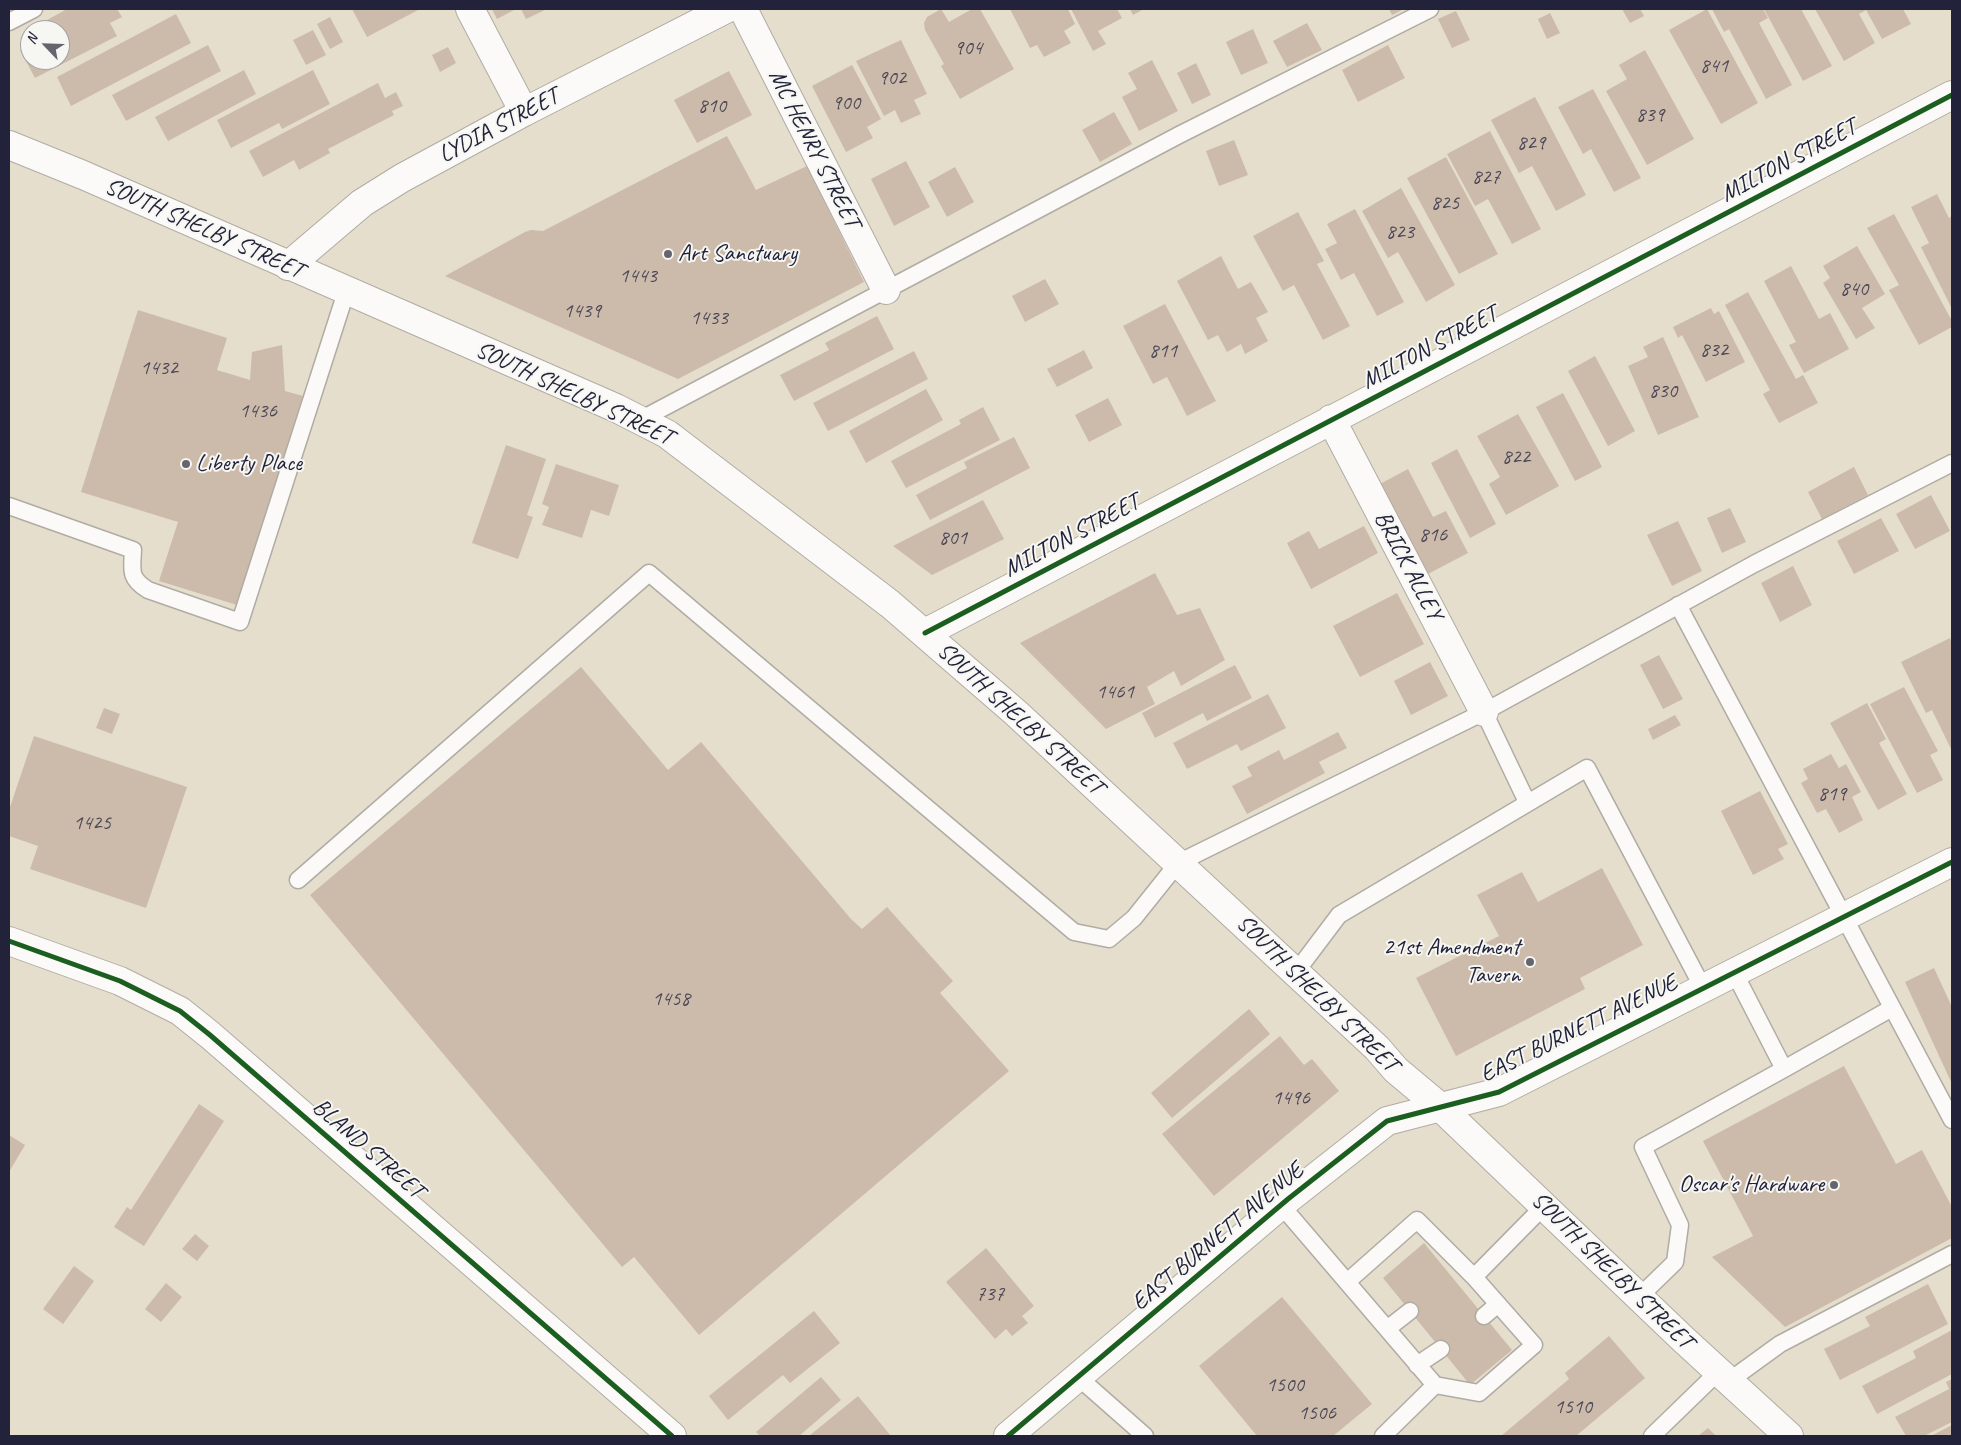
<!DOCTYPE html>
<html>
<head>
<meta charset="utf-8">
<style>
	body { margin:0 }
	#map { position:relative; width:1961px; height:1445px; overflow:hidden; background:#e5decd; font-family:Caveat,sans-serif }
	canvas { display:block }
	.frame { position:absolute; inset:0; border:10px solid #22223b; pointer-events:none }
	.north { position:absolute; left:20px; top:20px; width:50px; height:50px; box-sizing:border-box; background:#f6f6f2; border:1px solid #a1a1a9; border-radius:50%; rotate:294deg; font-size:14px; font-weight:700; line-height:20px; text-align:center; color:#22223b }
	.north::after { content:''; display:block; margin:auto; width:18px; height:22px; background:#66646e; clip-path:polygon(50% 0,100% 100%,50% 72%,0 100%) }
</style>
</head>
<body>
<div id="map">
<canvas width="1961" height="1445"></canvas>
<div class="frame"></div>
<div class="north">N</div>
</div>
<script>
const g = document.querySelector('canvas').getContext('2d');
g.lineJoin = 'round';
function fill(path, color) { g.fillStyle = color; g.fill(path, 'evenodd'); }
function trace(path, color, width, dash) { g.strokeStyle = color; g.lineWidth = width; g.lineCap = dash ? 'butt' : 'round'; g.setLineDash(dash || []); g.stroke(path); }
function write(font, color, halo, rows, align = 'center') {
  g.font = font + ' Caveat,sans-serif'; g.lineWidth = 4; g.setLineDash([]); g.textBaseline = 'middle'; g.strokeStyle = halo; g.fillStyle = color; for (const [text, x, y, turn = 0] of rows) {
    g.save(); g.translate(x, y); g.rotate((+turn || 0) * Math.PI / 180); g.textAlign = isNaN(turn) ? turn : align; if (halo) g.strokeText(text, 0, 0); g.fillText(text, 0, 0); g.restore();
  }
}
fill(new Path2D(`
	M 67,9 L 117,9 L 122,17 L 110,23 L 117,36 L 35,78 L 20,50 L 30,44 L 30,60 L 60,60 L 60,30 L 52,30 L 47,20 Z
	M 352,9 L 420,9 L 367,37 Z
	M 492,9 L 516,9 L 497,19 Z
	M 521,9 L 547,9 L 526,19 Z
	M 941,9 L 949,22 L 972,9 L 980,9 L 1014,69 L 960,99 L 941,66 L 944,64 L 925,30 L 924,23 L 927,17 Z
	M 1010,9 L 1068,9 L 1075,24 L 1064,31 L 1071,43 L 1044,57 L 1037,45 L 1030,48 Z
	M 1071,9 L 1117,9 L 1122,18 L 1098,31 L 1106,44 L 1093,51 Z
	M 1130,9 L 1144,9 L 1133,15 Z
	M 1389,9 L 1404,9 L 1392,15 Z
	M 1622,9 L 1640,9 L 1644,16 L 1630,23 Z
	M 1707,9 L 1758,103 L 1721,124 L 1669,30 Z
	M 1712,9 L 1763,9 L 1768,18 L 1759,23 L 1792,85 L 1766,99 L 1729,29 L 1724,32 Z
	M 1764,9 L 1801,9 L 1832,66 L 1803,81 Z
	M 1815,9 L 1903,9 L 1911,24 L 1882,39 L 1866,10 L 1859,14 L 1875,43 L 1844,61 Z
	M 1456,11 L 1470,40 L 1452,48 L 1438,19 Z
	M 1550,13 L 1560,33 L 1547,39 L 1538,19 Z
	M 176,14 L 191,43 L 71,106 L 57,77 Z
	M 330,17 L 343,42 L 330,49 L 317,24 Z
	M 1307,23 L 1322,50 L 1287,67 L 1273,41 Z
	M 1253,29 L 1268,63 L 1241,75 L 1226,42 Z
	M 313,30 L 326,55 L 306,65 L 293,40 Z
	M 901,40 L 927,94 L 914,100 L 921,114 L 901,123 L 895,110 L 884,116 L 856,61 Z
	M 208,45 L 221,71 L 126,121 L 112,95 Z
	M 1388,45 L 1405,78 L 1358,102 L 1342,70 Z
	M 448,47 L 456,63 L 440,72 L 432,55 Z
	M 1645,50 L 1694,139 L 1647,165 L 1606,91 L 1627,79 L 1619,65 Z
	M 1152,60 L 1178,111 L 1139,131 L 1122,97 L 1137,89 L 1128,73 Z
	M 1196,63 L 1211,95 L 1192,104 L 1177,73 Z
	M 852,65 L 881,119 L 867,127 L 873,138 L 846,152 L 812,86 Z
	M 244,70 L 256,94 L 168,141 L 155,117 Z
	M 313,70 L 330,104 L 284,128 L 282,129 L 279,123 L 231,148 L 217,120 Z
	M 729,71 L 752,115 L 697,143 L 674,100 Z
	M 378,83 L 385,98 L 396,92 L 403,106 L 392,111 L 394,115 L 328,149 L 330,153 L 299,170 L 294,160 L 263,177 L 249,151 Z
	M 1593,89 L 1641,178 L 1614,192 L 1591,149 L 1583,154 L 1558,107 Z
	M 1535,97 L 1586,195 L 1556,211 L 1532,166 L 1519,173 L 1491,120 Z
	M 1114,112 L 1132,144 L 1100,162 L 1082,130 Z
	M 1490,131 L 1541,229 L 1512,244 L 1488,199 L 1475,206 L 1447,154 Z
	M 727,136 L 756,190 L 807,166 L 864,282 L 678,379 L 445,276 L 525,232 L 531,230 L 543,231 Z
	M 1234,140 L 1248,175 L 1219,186 L 1206,151 Z
	M 1446,157 L 1498,254 L 1459,274 L 1407,178 Z
	M 906,161 L 930,207 L 894,226 L 871,179 Z
	M 955,167 L 974,202 L 947,217 L 928,182 Z
	M 1401,188 L 1455,285 L 1426,302 L 1398,252 L 1388,258 L 1362,211 Z
	M 1937,194 L 1949,218 L 1952,216 L 1952,309 L 1921,247 L 1929,243 L 1911,207 Z
	M 1355,209 L 1404,302 L 1377,316 L 1354,273 L 1341,280 L 1325,249 L 1337,243 L 1327,224 Z
	M 1298,212 L 1324,261 L 1317,264 L 1350,326 L 1323,340 L 1294,285 L 1283,291 L 1253,236 Z
	M 1894,214 L 1952,321 L 1952,327 L 1919,345 L 1889,290 L 1899,285 L 1867,228 Z
	M 1857,246 L 1885,294 L 1862,308 L 1875,328 L 1856,339 L 1823,283 L 1830,278 L 1823,266 Z
	M 1221,256 L 1238,289 L 1251,282 L 1268,312 L 1256,318 L 1268,341 L 1245,354 L 1241,344 L 1227,352 L 1218,335 L 1208,340 L 1177,281 Z
	M 1791,266 L 1819,319 L 1830,313 L 1849,349 L 1804,373 L 1789,345 L 1796,342 L 1764,281 Z
	M 1045,279 L 1059,304 L 1025,322 L 1012,296 Z
	M 1748,292 L 1796,379 L 1803,375 L 1818,403 L 1779,423 L 1763,394 L 1770,390 L 1725,305 Z
	M 1165,304 L 1216,401 L 1187,416 L 1167,377 L 1153,384 L 1123,326 Z
	M 1711,308 L 1714,314 L 1719,311 L 1745,362 L 1706,382 L 1682,335 L 1678,338 L 1673,327 Z
	M 138,310 L 227,338 L 217,370 L 250,380 L 252,352 L 282,345 L 285,391 L 303,396 L 237,605 L 159,581 L 178,522 L 81,492 Z
	M 877,316 L 894,349 L 794,401 L 780,375 L 829,350 L 825,343 Z
	M 1663,337 L 1699,417 L 1658,435 L 1628,366 L 1648,357 L 1643,347 Z
	M 1084,350 L 1093,368 L 1057,387 L 1047,369 Z
	M 914,351 L 928,379 L 828,431 L 813,403 Z
	M 1595,356 L 1635,431 L 1608,446 L 1568,371 Z
	M 926,389 L 943,420 L 866,463 L 849,431 Z
	M 1563,393 L 1602,467 L 1575,481 L 1536,407 Z
	M 1108,398 L 1122,425 L 1089,442 L 1075,415 Z
	M 983,407 L 1000,440 L 906,488 L 891,461 L 961,424 L 959,420 Z
	M 1518,414 L 1559,486 L 1506,515 L 1489,484 L 1500,477 L 1477,436 Z
	M 1014,437 L 1030,468 L 930,520 L 916,495 L 967,468 L 964,462 Z
	M 506,445 L 546,459 L 527,515 L 533,517 L 518,559 L 472,543 Z
	M 1457,449 L 1496,524 L 1470,538 L 1431,463 Z
	M 556,464 L 619,485 L 609,516 L 591,510 L 582,538 L 542,525 L 549,507 L 542,504 Z
	M 1854,467 L 1868,495 L 1822,519 L 1808,492 Z
	M 1408,469 L 1433,517 L 1446,511 L 1468,553 L 1428,574 L 1380,484 Z
	M 1931,495 L 1950,531 L 1915,549 L 1896,514 Z
	M 983,500 L 1004,539 L 932,575 L 893,546 Z
	M 1730,508 L 1746,542 L 1722,553 L 1707,518 Z
	M 1881,518 L 1899,551 L 1854,574 L 1837,541 Z
	M 1678,521 L 1702,571 L 1672,586 L 1647,535 Z
	M 1364,526 L 1378,553 L 1311,589 L 1287,543 L 1309,531 L 1319,549 Z
	M 1793,566 L 1812,605 L 1780,622 L 1761,583 Z
	M 1155,573 L 1177,615 L 1200,608 L 1225,660 L 1181,686 L 1174,671 L 1147,687 L 1155,704 L 1106,729 L 1020,643 Z
	M 1397,593 L 1424,644 L 1360,677 L 1333,626 Z
	M 1950,638 L 1952,643 L 1952,751 L 1932,710 L 1926,713 L 1901,662 Z
	M 1659,655 L 1683,699 L 1663,709 L 1640,665 Z
	M 1430,662 L 1448,696 L 1411,715 L 1394,681 Z
	M 1235,665 L 1252,698 L 1207,721 L 1203,713 L 1155,738 L 1142,713 Z
	M 581,667 L 668,770 L 701,742 L 851,919 L 862,929 L 887,907 L 953,981 L 940,993 L 1009,1071 L 699,1335 L 634,1257 L 622,1267 L 310,895 Z
	M 1904,687 L 1938,751 L 1930,755 L 1943,780 L 1917,793 L 1870,704 Z
	M 1268,694 L 1286,728 L 1241,751 L 1237,744 L 1187,769 L 1173,743 Z
	M 1867,703 L 1886,739 L 1879,743 L 1907,794 L 1878,810 L 1830,723 Z
	M 104,708 L 120,714 L 112,734 L 96,728 Z
	M 1675,715 L 1681,725 L 1653,740 L 1648,729 Z
	M 1338,732 L 1347,748 L 1319,762 L 1325,773 L 1247,814 L 1232,786 L 1252,776 L 1247,767 L 1279,750 L 1284,760 Z
	M 34,736 L 187,787 L 146,908 L 30,869 L 38,846 L 9,836 L 9,810 Z
	M 1831,754 L 1839,768 L 1846,764 L 1861,792 L 1852,797 L 1863,820 L 1839,833 L 1826,809 L 1817,813 L 1801,783 L 1808,779 L 1803,769 Z
	M 1760,791 L 1788,844 L 1778,849 L 1784,859 L 1753,875 L 1721,811 Z
	M 1602,868 L 1643,945 L 1580,978 L 1585,989 L 1456,1056 L 1416,978 L 1499,936 L 1477,895 L 1522,872 L 1538,902 Z
	M 1934,968 L 1952,1007 L 1952,1084 L 1905,982 Z
	M 1249,1009 L 1270,1034 L 1172,1118 L 1151,1093 Z
	M 1280,1036 L 1304,1065 L 1312,1059 L 1339,1091 L 1214,1196 L 1162,1134 Z
	M 1844,1066 L 1896,1164 L 1922,1150 L 1952,1207 L 1952,1238 L 1785,1327 L 1712,1257 L 1753,1236 L 1703,1141 Z
	M 199,1104 L 224,1121 L 144,1246 L 114,1227 L 127,1207 L 131,1210 Z
	M 9,1135 L 25,1145 L 9,1172 Z
	M 195,1234 L 209,1246 L 197,1261 L 182,1249 Z
	M 1424,1243 L 1512,1350 L 1470,1385 L 1383,1278 Z
	M 986,1248 L 1034,1306 L 1022,1316 L 1028,1323 L 1012,1336 L 1006,1329 L 995,1339 L 946,1282 Z
	M 74,1266 L 94,1281 L 63,1324 L 43,1309 Z
	M 166,1283 L 182,1297 L 161,1322 L 145,1309 Z
	M 1928,1284 L 1948,1324 L 1840,1380 L 1824,1349 L 1870,1326 L 1865,1317 Z
	M 1282,1297 L 1372,1404 L 1333,1436 L 1257,1436 L 1199,1366 Z
	M 814,1311 L 840,1343 L 790,1383 L 783,1375 L 728,1420 L 709,1396 Z
	M 1952,1330 L 1952,1374 L 1877,1414 L 1862,1386 L 1916,1358 L 1913,1351 Z
	M 1609,1336 L 1645,1378 L 1576,1436 L 1501,1436 L 1569,1379 L 1565,1373 Z
	M 821,1377 L 841,1400 L 799,1436 L 760,1436 L 756,1432 Z
	M 1952,1379 L 1952,1422 L 1924,1436 L 1906,1436 L 1895,1417 L 1949,1389 L 1946,1382 Z
	M 858,1396 L 891,1436 L 809,1436 Z
	M 1952,1425 L 1952,1436 L 1931,1436 Z
	M 1708,1428 L 1716,1436 L 1698,1436 Z`), '#ccbbab');
const service = new Path2D(`
	M 9,22 L 34,9
	M 640,420 L 1179,135 L 1430,9
	M 9,506 L 133,550 C 132,571 129,578 148,590 L 240,622 L 346,292
	M 1678,605 L 1952,1120
	M 1484,712 L 1527,802
	M 298,880 L 649,573 L 1074,932 L 1109,939 L 1134,918 L 1178,863 L 1484,712 L 1754,564 L 1952,463
	M 1296,972 L 1339,915 L 1587,768 L 1703,988
	M 1784,1069 L 1892,1008
	M 1281,1205 L 1435,1385 L 1383,1436
	M 1347,1282 L 1417,1220 L 1474,1277 L 1544,1206
	M 1639,1297 L 1675,1262 L 1680,1225 L 1643,1147 L 1784,1069 L 1734,972
	M 1484,1316 L 1498,1304
	M 1387,1329 L 1410,1311
	M 1417,1365 L 1441,1349
	M 1078,1377 L 1145,1436
	M 1729,1381 L 1780,1344 L 1952,1254
	M 1435,1385 L 1479,1393 L 1534,1345 L 1474,1277
	M 1652,1436 L 1719,1371`);
const minor = new Path2D(`
	M 470,9 L 524,112
	M 743,9 L 886,290
	M 288,266 L 362,203 L 402,178 L 524,112 L 726,9
	M 1331,419 L 1484,712
	M 925,633 L 1952,95
	M 9,941 L 120,981 L 180,1011 L 210,1035 L 672,1436`);
const tertiary = new Path2D(`
	M 1008,1436 L 1288,1199 L 1387,1121 L 1499,1092 L 1952,862`);
const secondary = new Path2D(`
	M 9,145 L 83,175 L 616,408 L 667,434 L 890,604 L 1016,713 L 1377,1048 L 1396,1070 L 1439,1106 L 1684,1340 L 1789,1436`);
trace(service, '#b0aca4', 19);
trace(minor, '#b0aca4', 30);
trace(tertiary, '#b0aca4', 30);
trace(secondary, '#b0aca4', 30);
trace(service, '#fbfaf8', 16);
trace(minor, '#fbfaf8', 28);
trace(tertiary, '#fbfaf8', 28);
trace(secondary, '#fbfaf8', 28);
trace(new Path2D(`
	M 925,633 L 1952,95
	M 9,941 L 120,981 L 180,1011 L 210,1035 L 672,1436
	M 1008,1436 L 1288,1199 L 1387,1121 L 1499,1092 L 1952,862`), '#1b5e20', 5);
for (const [x, y, r, color] of [
	[668,254,5,"#66646e"],
	[186,464,5,"#66646e"],
	[1530,962,5,"#66646e"],
	[1834,1185,5,"#66646e"]
]) { const dot = new Path2D(); dot.arc(x, y, r, 0, 2 * Math.PI); g.fillStyle = color; g.fill(dot); trace(dot, '#f6f6f2', 2); }
write('21px', '#4c4857', null, [
	["904",968,48],
	["841",1714,66],
	["902",892,78],
	["900",846,103],
	["810",712,106],
	["839",1650,115],
	["829",1531,143],
	["827",1486,177],
	["825",1445,203],
	["823",1400,232],
	["1443",638,276],
	["840",1854,289],
	["1439",582,311],
	["1433",709,318],
	["832",1714,350],
	["811",1163,351],
	["1432",159,368],
	["830",1663,391],
	["1436",258,411],
	["822",1516,457],
	["816",1433,535],
	["801",953,538],
	["1461",1115,692],
	["819",1832,794],
	["1425",92,823],
	["1458",671,999],
	["1496",1291,1098],
	["737",990,1294],
	["1500",1285,1385],
	["1510",1573,1407],
	["1506",1317,1413]
]);
write('24px', '#22223b', '#f6f6f2', [
	["LYDIA STREET",499,126,-28],
	["MC HENRY STREET",814,149,63],
	["MILTON STREET",1789,161,-28],
	["SOUTH SHELBY STREET",204,229,24],
	["MILTON STREET",1430,348,-28],
	["SOUTH SHELBY STREET",574,394,25],
	["MILTON STREET",1072,536,-28],
	["BRICK ALLEY",1408,566,62],
	["SOUTH SHELBY STREET",1020,719,42],
	["SOUTH SHELBY STREET",1317,994,44],
	["EAST BURNETT AVENUE",1579,1029,-26],
	["BLAND STREET",368,1149,41],
	["EAST BURNETT AVENUE",1218,1237,-40],
	["SOUTH SHELBY STREET",1612,1271,44]
]);
write('24px', '#22223b', '#f6f6f2', [
	["Art Sanctuary",678,254],
	["Liberty Place",196,464],
	["21st Amendment",1520,948,"right"],
	["Tavern",1520,976,"right"],
	["Oscar's Hardware",1824,1185,"right"]
], 'left');
</script>
</body>
</html>
